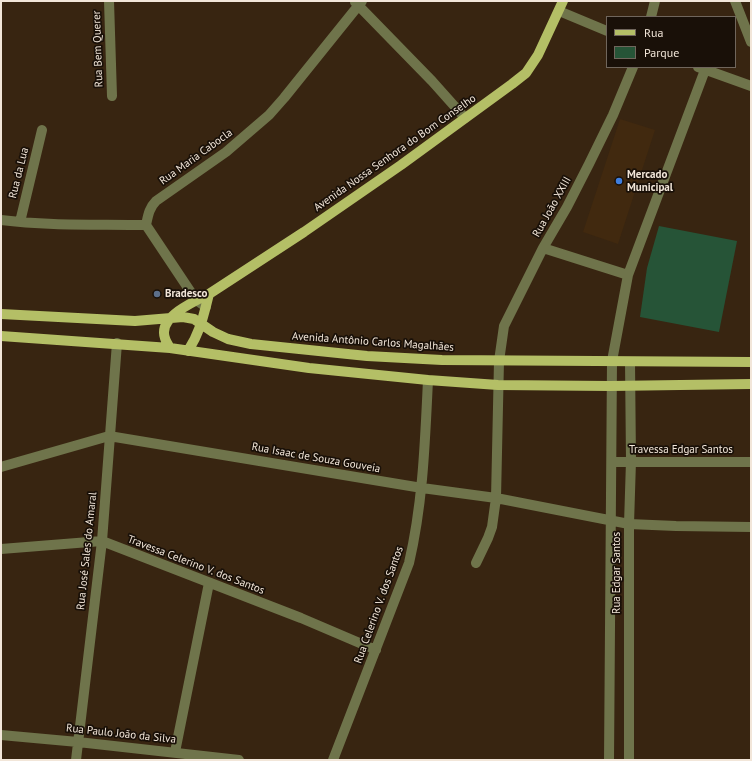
<!DOCTYPE html>
<html>
<head>
<meta charset="utf-8">
<style>
	body { margin:0 }
	#map { position:relative; width:752px; height:761px; overflow:hidden; background:#382511; font-family:"PT Sans",sans-serif }
	canvas { display:block }
	.frame { position:absolute; inset:0; border:2px solid #f2e6d9; pointer-events:none }
	.legend { position:absolute; left:606px; top:16px; width:130px; height:52px; box-sizing:border-box; background:#191008; border:1px solid #70665c; margin:0; padding:5px 7px; list-style:none; font-size:12px; color:#f2e6d9 }
	.legend li { display:flex; align-items:center; gap:8px; height:20px }
	.legend b { width:20px; border:1px solid #70665c }
</style>
</head>
<body>
<div id="map">
<canvas width="752" height="761"></canvas>
<div class="frame"></div>
<ul class="legend">
<li><b style="height:5px;background:#b4bf66"></b>Rua</li>
<li><b style="height:11px;background:#265437"></b>Parque</li>
</ul>
</div>
<script>
const g = document.querySelector('canvas').getContext('2d');
g.lineJoin = 'round';
function fill(path, color) { g.fillStyle = color; g.fill(path, 'evenodd'); }
function trace(path, color, width, dash) { g.strokeStyle = color; g.lineWidth = width; g.lineCap = dash ? 'butt' : 'round'; g.setLineDash(dash || []); g.stroke(path); }
function write(font, color, halo, rows, align = 'center') {
  g.font = font + ' "PT Sans",sans-serif'; g.lineWidth = 3.5; g.setLineDash([]); g.textBaseline = 'middle'; g.strokeStyle = halo; g.fillStyle = color; for (const [text, x, y, turn = 0] of rows) {
    g.save(); g.translate(x, y); g.rotate((+turn || 0) * Math.PI / 180); g.textAlign = isNaN(turn) ? turn : align; if (halo) g.strokeText(text, 0, 0); g.fillText(text, 0, 0); g.restore();
  }
}
fill(new Path2D(`
	M 620,119 L 655,130 L 618,244 L 583,232 Z`), '#41290f');
fill(new Path2D(`
	M 659,226 L 737,241 L 719,332 L 640,317 L 647,268 Z`), '#265437');
trace(new Path2D(`
	M 109,1 L 112,96
	M 735,1 L 751,42
	M 355,2 L 432,81 L 465,118
	M 559,11 L 607,31
	M 651,17 L 655,1
	M 698,67 L 751,86
	M 1,220 C 49,226 98,224 146,225
	M 20,222 L 42,130
	M 146,225 C 148,216 149,208 156,201 L 226,152 L 269,115 L 284,98 L 362,1
	M 146,225 L 196,300 L 206,307
	M 543,248 L 628,275
	M 612,462 L 751,462
	M 1,467 L 109,436 L 422,488 L 496,498 L 629,524 L 676,526 L 751,527
	M 1,549 L 102,541 L 301,618 L 376,650
	M 476,563 L 488,538 L 492,527 L 496,498 L 499,361 L 504,326 L 543,248 L 567,207 L 589,164 L 613,115 L 633,67
	M 1,735 L 78,742 L 239,760
	M 175,752 L 209,583
	M 76,760 L 102,541 L 117,343
	M 333,760 L 409,563 C 423,503 425,442 428,380
	M 609,760 L 612,361 L 628,275 L 705,70
	M 629,760 L 629,524 L 631,461 L 630,362`), '#6f744b', 10);
trace(new Path2D(`
	M 1,314 L 135,321 L 183,317 L 194,319 L 213,332 L 228,339 L 251,344 L 367,356 L 442,360 L 751,362
	M 1,336 L 170,348 L 309,368 L 428,380 L 498,385 L 610,386 L 751,384
	M 170,348 C 167,343 164,339 164,333 C 163,315 195,301 209,294 L 304,232 L 401,165 L 512,84 L 526,73 L 538,55 L 563,1
	M 188,351 C 201,330 203,317 209,294`), '#b4bf66', 10);
for (const [x, y, r, color] of [
	[619,181,4,"#3f7fe0"],
	[157,294,4,"#5c6f8a"]
]) { const dot = new Path2D(); dot.arc(x, y, r, 0, 2 * Math.PI); g.fillStyle = color; g.fill(dot); trace(dot, '#191008', 1.5); }
write('11px', '#f2e6d9', '#191008', [
	["Rua Bem Querer",98,49,-92],
	["Avenida Nossa Senhora do Bom Conselho",395,153,-35],
	["Rua Maria Cabocla",196,157,-36],
	["Rua da Lua",19,173,-76],
	["Rua João XXIII",552,207,-61],
	["Avenida Antônio Carlos Magalhães",373,342,4],
	["Travessa Edgar Santos",681,450],
	["Rua Isaac de Souza Gouveia",316,458,10],
	["Rua José Sales do Amaral",87,551,-84],
	["Travessa Celerino V. dos Santos",196,565,21],
	["Rua Edgar Santos",617,573,-90],
	["Rua Celerino V. dos Santos",379,605,-70],
	["Rua Paulo João da Silva",121,734,6]
]);
write('bold 11px', '#f2e6d9', '#191008', [
	["Mercado",627,175],
	["Municipal",627,188],
	["Bradesco",165,294]
], 'left');
</script>
</body>
</html>
